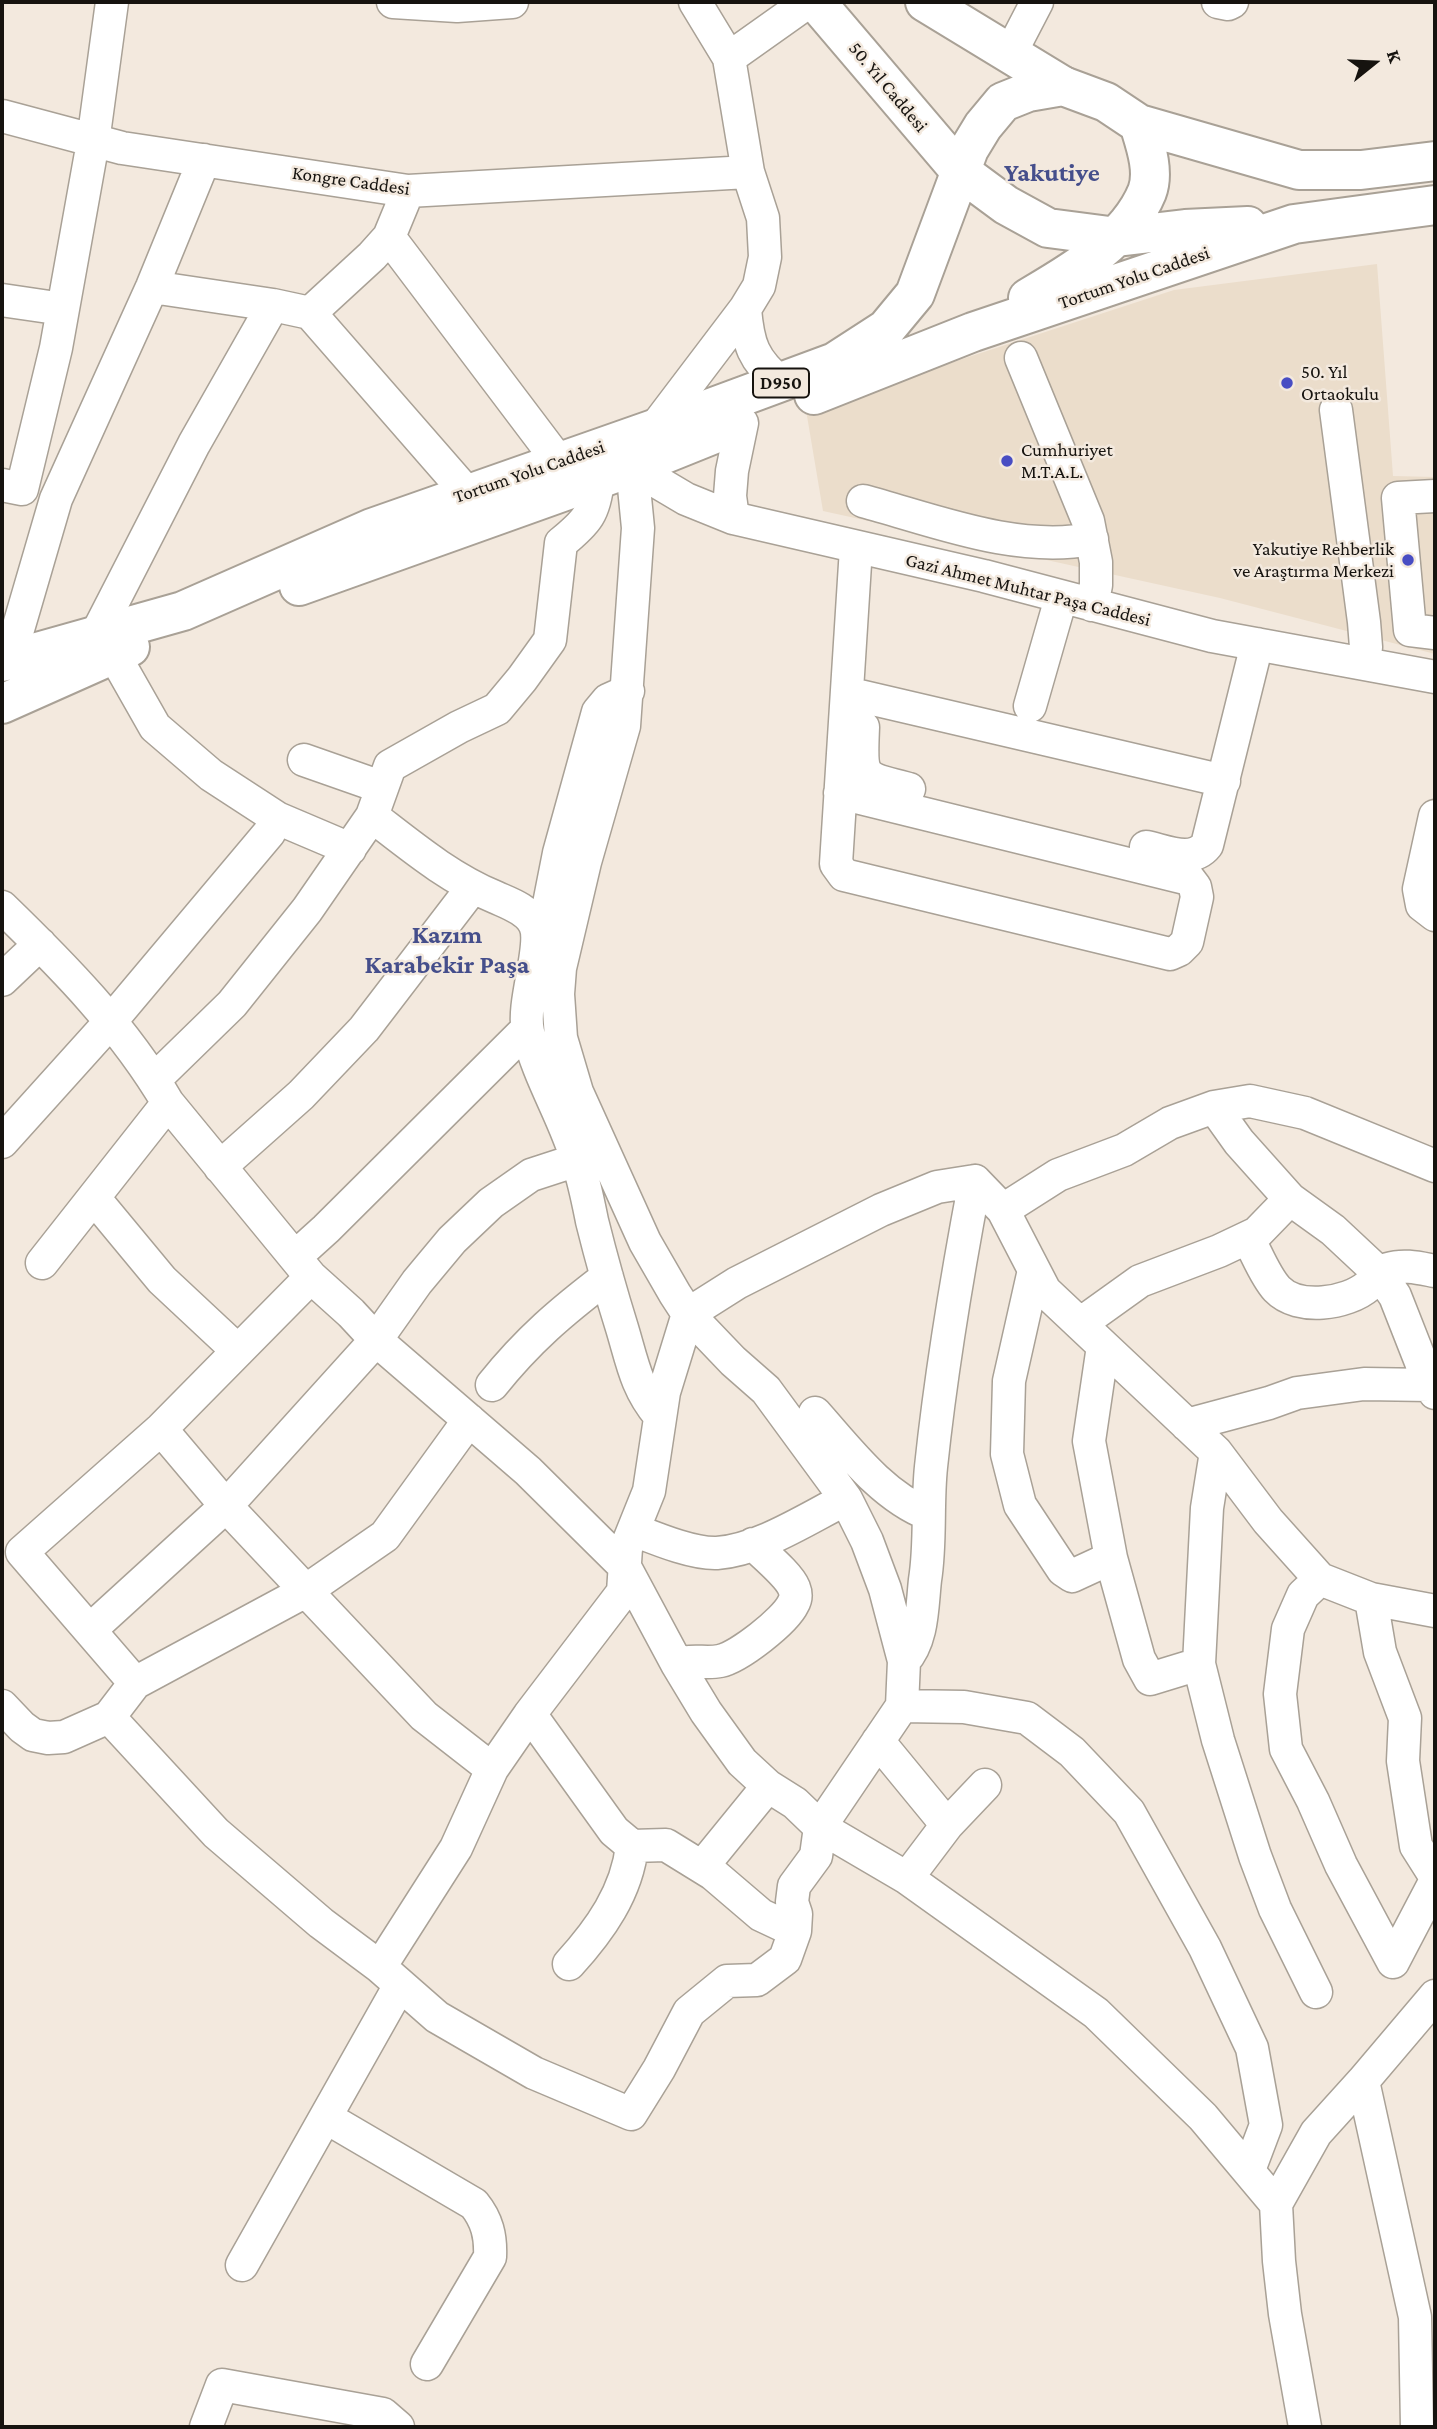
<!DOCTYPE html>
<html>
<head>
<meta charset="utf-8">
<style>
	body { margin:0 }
	#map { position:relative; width:1437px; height:2429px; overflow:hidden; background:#f3e9de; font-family:"Crimson Pro",serif }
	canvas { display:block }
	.frame { position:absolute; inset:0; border:4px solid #16130f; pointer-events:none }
	.north { position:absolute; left:1339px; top:28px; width:70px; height:70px; -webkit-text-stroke:5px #f3e9de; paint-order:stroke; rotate:72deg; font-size:19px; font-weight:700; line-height:28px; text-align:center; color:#16130f }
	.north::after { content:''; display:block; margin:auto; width:24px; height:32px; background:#16130f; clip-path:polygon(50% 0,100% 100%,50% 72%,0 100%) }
</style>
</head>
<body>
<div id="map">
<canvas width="1437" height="2429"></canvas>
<div class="frame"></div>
<div class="north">K</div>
</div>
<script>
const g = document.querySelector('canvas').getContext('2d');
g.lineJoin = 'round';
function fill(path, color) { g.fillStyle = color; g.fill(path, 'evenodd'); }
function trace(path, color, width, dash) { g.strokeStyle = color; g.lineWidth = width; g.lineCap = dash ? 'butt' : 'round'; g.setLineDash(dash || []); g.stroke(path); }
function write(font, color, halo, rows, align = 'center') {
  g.font = font + ' "Crimson Pro",serif'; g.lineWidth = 5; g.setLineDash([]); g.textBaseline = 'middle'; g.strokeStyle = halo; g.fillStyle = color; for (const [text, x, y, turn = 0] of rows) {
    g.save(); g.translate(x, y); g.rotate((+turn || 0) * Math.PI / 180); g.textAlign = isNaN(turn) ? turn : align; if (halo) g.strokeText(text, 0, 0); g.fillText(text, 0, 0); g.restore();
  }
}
fill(new Path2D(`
	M 1377,264 L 1393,476 L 1435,477 L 1435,654 L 1220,598 L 823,511 L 806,410 L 1174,290 Z`), '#ebddcb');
const minor = new Path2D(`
	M 393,2 L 457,6 L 512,2
	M 1218,2 L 1228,4 L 1232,2
	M 1010,54 L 1037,2
	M 729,58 L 808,2
	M 2,116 L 122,148 L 408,191 L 748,172
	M 389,237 L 559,462
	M 152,287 L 273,305
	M 2,300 L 63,309
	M 745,309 C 748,344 753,360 781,383
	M 310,313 L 467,493
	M 1021,358 L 1088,521 L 1096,562 L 1096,585 L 1092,605
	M 1336,410 L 1364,622 L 1366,647 L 1364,663
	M 654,429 L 745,309 L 759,286 L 765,257 L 763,218 L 748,172 L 729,58 L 695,2
	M 632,467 L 638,528 L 624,726 L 585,862 L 560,968 L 558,994 L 561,1038 L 577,1092 L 645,1242 L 675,1294 L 688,1314 L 733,1361 L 766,1390 L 846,1499 L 867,1541 L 885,1589 L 904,1661 L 902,1706 L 820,1827 L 816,1856 L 794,1886 L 792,1902 L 796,1914 L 795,1931 L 785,1959 L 757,1980 L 727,1981 L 689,2012 L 659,2069 L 631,2114 L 534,2073 L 437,2017 L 380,1967 L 456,1848 L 492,1769 L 530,1714 L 623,1592 L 626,1548 L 649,1491 L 664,1392 L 688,1314 L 737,1283 L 881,1210 L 937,1187 L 975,1181 L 1003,1210
	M 632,467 L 686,499 L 733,518 L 984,576 L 1212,636 L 1435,677
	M 2,485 L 22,489 L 56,348 L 93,142 L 112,2
	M 1435,496 L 1398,498 L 1410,630 L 1435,633
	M 863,501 C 937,521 1015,553 1092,539
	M 733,518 L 730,496 L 732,471 L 742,423
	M 96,635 L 194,444 L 273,305 L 310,313 L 372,256 L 389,237 L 408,191
	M 113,653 L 155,727 L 211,775 L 277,818 L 350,849
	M 9,660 L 56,499 L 152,287 L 204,160
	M 847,693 L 1224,781
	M 1030,706 L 1061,598
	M 863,727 C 861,778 859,777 909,789
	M 304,760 L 381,787
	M 840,793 L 1189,879 L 1195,887 L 1197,897 L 1187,942 L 1179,950 L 1170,954 L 844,875 L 836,864 L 856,548
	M 372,816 C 411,846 449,878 495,897 C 508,903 527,909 534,923 C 546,943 521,1002 528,1032 C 538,1077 564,1116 577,1160 C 584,1180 588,1201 592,1221 C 601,1257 611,1293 622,1328 C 632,1361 636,1388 659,1415
	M 1435,816 L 1419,889 L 1422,905 L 1435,915
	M 1146,847 C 1166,851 1192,864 1207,845 L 1257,644
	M 2,907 C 64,967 124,1028 168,1103 L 311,1277 L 351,1313 L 376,1340 L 528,1471 L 625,1567 L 677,1664 L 706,1712 L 742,1762 L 768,1786 L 795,1803 L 820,1827 L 907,1878 L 1096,2013 L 1203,2117 L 1276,2204 L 1279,2261 L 1285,2314 L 1305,2427
	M 537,928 L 548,909 L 559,853 L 598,712 L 608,700 L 628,691
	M 2,980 L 40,944
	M 154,1080 L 232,1004 L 307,910 L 372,816 L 390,766 L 459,727 L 497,709 L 522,679 L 550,640 L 561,543 C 587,522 595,513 598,479
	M 1214,1107 L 1239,1142 L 1290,1199 L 1333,1230 L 1379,1273 L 1395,1296 L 1430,1385 L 1435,1393
	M 2,1142 L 111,1021 L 269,833 L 277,818
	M 1435,1166 L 1305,1113 L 1250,1101 L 1214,1107 L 1170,1123 L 1124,1150 L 1058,1175 L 1003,1210 L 1045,1291 L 1216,1452 L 1268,1521 L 1320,1579 L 1371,1599 L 1435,1611
	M 220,1167 L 301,1095 L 364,1029 L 472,888
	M 94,1198 L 162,1280 L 238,1351
	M 1248,1238 C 1257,1254 1265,1276 1277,1289 C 1298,1311 1347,1304 1368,1286 C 1375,1280 1377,1273 1388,1269 C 1404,1264 1419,1268 1435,1271
	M 295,1257 L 326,1229 L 527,1029
	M 42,1263 L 168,1103
	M 1034,1270 L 1009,1381 L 1007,1454 L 1020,1505 L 1063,1570 L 1072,1576 L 1111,1558
	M 1080,1324 L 1140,1281 L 1219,1251 L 1257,1233 L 1290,1199
	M 1103,1346 L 1089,1441 L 1111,1558 L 1139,1659 L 1150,1679 L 1199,1664
	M 492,1385 C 528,1340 561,1312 607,1277
	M 815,1413 C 848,1450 882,1496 928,1514
	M 1187,1425 L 1269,1403 L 1297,1393 L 1364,1384 L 1430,1385
	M 161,1429 L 226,1506 L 424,1716 L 492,1769
	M 1216,1452 L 1207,1508 L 1199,1664 L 1218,1740 L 1255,1856 L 1275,1909 L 1316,1992
	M 634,1530 C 657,1539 693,1554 717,1553 C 760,1550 808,1518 846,1499
	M 1320,1579 L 1303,1595 L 1288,1629 L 1280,1694 L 1286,1749 L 1313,1801 L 1341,1865 L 1393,1962
	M 1371,1599 L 1380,1652 L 1405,1718 L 1403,1761 L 1416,1846 L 1435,1876
	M 90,1630 L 226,1506 L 376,1340 L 417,1282 L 452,1240 L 491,1203 L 531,1175 L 577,1160
	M 904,1661 C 923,1640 922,1607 925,1580 C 931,1543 927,1505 931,1467 C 941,1371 957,1276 975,1181
	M 677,1664 C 692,1659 706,1664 720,1661 C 739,1657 785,1621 793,1604 C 796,1599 796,1593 794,1588 C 789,1575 763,1554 753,1544
	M 135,1683 L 22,1552 L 161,1429 L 311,1277
	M 2,1706 L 22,1727 L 33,1735 L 48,1738 L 64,1737 L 109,1717 L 135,1683 L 304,1592 L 385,1536 L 469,1420
	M 902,1706 L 964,1707 L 1027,1718 L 1072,1752 L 1129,1812 L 1205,1948 L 1252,2048 L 1266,2125 L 1249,2170
	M 530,1714 L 614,1831 L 632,1846 L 666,1845 L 713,1874 L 761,1915 L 795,1931
	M 109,1717 L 216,1833 L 321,1923 L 380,1967
	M 878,1741 L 947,1825
	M 702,1867 L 768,1786
	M 907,1878 L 947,1825 L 985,1785
	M 1393,1962 L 1435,1882
	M 569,1964 C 600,1930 627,1892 632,1846
	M 327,2118 L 474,2204 C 487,2220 491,2236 490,2257 L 427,2364
	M 1276,2204 L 1316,2133 L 1363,2081
	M 242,2265 L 400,1985
	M 206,2427 L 222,2385 L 383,2414 L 398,2427
	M 1417,2427 L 1415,2317 L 1363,2081 L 1435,1996`);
const major = new Path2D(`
	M 816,2 L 960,171
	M 925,2 L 1063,86`);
const highway = new Path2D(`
	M 960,171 L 1006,205 L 1048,228 L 1117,237 L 1185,229 L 1248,226
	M 1028,298 C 1072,272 1127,241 1147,192 C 1155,171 1145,144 1139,124
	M 814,395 L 973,332 L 1294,224 L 1435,205
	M 299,586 L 632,467 L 719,432
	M 2,662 L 183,611 L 372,528 L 654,429 L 835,362 L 886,329 L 915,294 L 969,149 L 983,126 L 1003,102 L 1028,92 L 1063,86 L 1106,102 L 1139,124 L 1299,170 L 1361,170 L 1435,161
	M 2,704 L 130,647`);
trace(minor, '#a9a196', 35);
trace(major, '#a9a196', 42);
trace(highway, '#a9a196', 42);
trace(minor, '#fff', 32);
trace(major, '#fff', 38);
trace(highway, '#fff', 38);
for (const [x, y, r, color] of [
	[1287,383,7,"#484dc3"],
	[1007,461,7,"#484dc3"],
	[1408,560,7,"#484dc3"]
]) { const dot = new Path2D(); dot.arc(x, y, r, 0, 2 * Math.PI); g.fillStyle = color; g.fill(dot); trace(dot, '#f3e9de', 2.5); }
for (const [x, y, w] of [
	[781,383,56]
]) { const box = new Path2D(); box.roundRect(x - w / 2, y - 14.5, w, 29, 5); g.fillStyle = '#f3e9de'; g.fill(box); trace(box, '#16130f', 2); }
write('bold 18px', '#16130f', null, [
	["D950",781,383]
]);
write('19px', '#16130f', '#f3e9de', [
	["50. Yıl Caddesi",888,87,50],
	["Kongre Caddesi",351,181,8],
	["Tortum Yolu Caddesi",1134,278,-19],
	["Tortum Yolu Caddesi",529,472,-19],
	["Gazi Ahmet Muhtar Paşa Caddesi",1028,590,14]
]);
write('19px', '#16130f', '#f3e9de', [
	["50. Yıl",1301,372],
	["Ortaokulu",1301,394],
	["Cumhuriyet",1021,450],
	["M.T.A.L.",1021,472],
	["Yakutiye Rehberlik",1394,549,"right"],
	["ve Araştırma Merkezi",1394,571,"right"]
], 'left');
write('bold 26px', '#454e8b', '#f3e9de', [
	["Yakutiye",1052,173],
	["Kazım",447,935],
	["Karabekir Paşa",447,965]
]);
</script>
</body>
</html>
